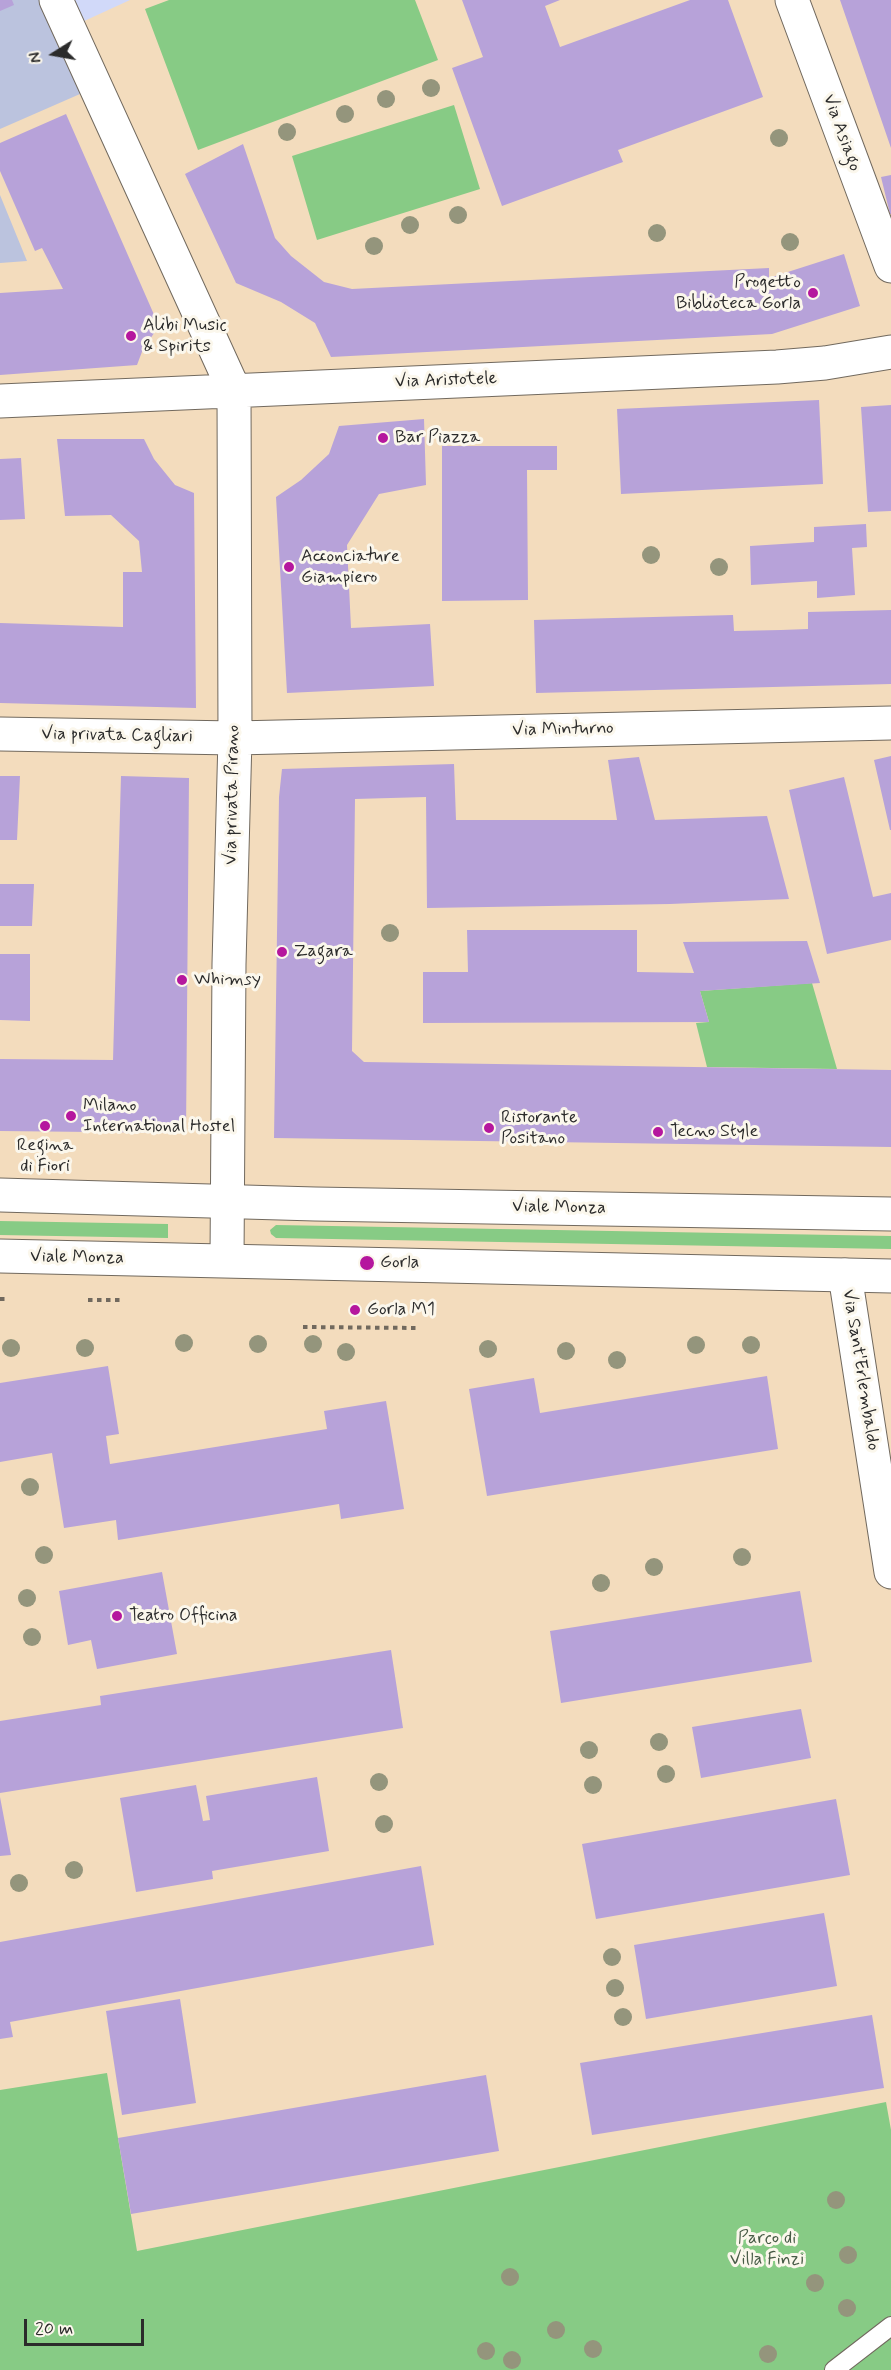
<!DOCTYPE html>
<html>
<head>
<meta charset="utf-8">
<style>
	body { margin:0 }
	#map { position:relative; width:891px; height:2370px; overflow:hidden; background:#f3dcbd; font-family:Mynerve,sans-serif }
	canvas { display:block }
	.north { position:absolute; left:24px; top:24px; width:60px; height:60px; -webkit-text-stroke:4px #fbf7ec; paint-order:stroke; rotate:259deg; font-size:16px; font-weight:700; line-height:24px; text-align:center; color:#2b2b2b }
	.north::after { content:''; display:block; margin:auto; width:21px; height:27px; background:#2b2b2b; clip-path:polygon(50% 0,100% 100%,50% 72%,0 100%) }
	.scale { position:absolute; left:24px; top:2319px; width:120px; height:27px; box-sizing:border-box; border:3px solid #2b2b2b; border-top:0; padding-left:8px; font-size:18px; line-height:21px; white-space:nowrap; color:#2b2b2b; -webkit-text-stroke:4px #fbf7ec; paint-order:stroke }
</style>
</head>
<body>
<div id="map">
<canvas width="891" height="2370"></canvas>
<div class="north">N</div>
<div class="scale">20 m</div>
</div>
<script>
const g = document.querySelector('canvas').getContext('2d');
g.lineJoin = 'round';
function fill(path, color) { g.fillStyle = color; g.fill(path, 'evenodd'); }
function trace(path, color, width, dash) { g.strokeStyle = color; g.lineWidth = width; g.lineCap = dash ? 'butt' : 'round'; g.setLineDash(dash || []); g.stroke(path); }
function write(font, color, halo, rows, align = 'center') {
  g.font = font + ' Mynerve,sans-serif'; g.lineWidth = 6; g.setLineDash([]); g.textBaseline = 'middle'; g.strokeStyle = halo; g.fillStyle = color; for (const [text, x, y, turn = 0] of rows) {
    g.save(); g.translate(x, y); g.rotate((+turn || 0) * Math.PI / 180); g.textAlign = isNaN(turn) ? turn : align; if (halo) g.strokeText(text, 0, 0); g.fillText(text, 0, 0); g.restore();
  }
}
fill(new Path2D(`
	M 56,0 L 130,0 L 69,28 Z`), '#d1d9f9');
fill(new Path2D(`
	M 0,0 L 56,0 L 96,87 L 0,129 Z
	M 0,195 L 27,261 L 0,263 Z`), '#bbc3de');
fill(new Path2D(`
	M 169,0 L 415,0 L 438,60 L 198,150 L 145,9 Z
	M 454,105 L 480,189 L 317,240 L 292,156 Z
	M 812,983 L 837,1069 L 707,1067 L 696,1023 L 709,1022 L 700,991 Z
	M 0,1221 L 168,1224 L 168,1238 L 0,1235 Z
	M 276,1225 L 891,1236 L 891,1249 L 276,1238 L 271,1234 L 270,1230 Z
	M 107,2073 L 137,2251 L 886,2102 L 891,2130 L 891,2370 L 0,2370 L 0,2090 Z`), '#87cb85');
fill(new Path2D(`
	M 0,0 L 12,0 L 14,5 L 0,11 Z
	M 462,0 L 560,0 L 545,6 L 560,47 L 690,0 L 728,0 L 763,97 L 618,150 L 623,162 L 502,206 L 452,68 L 483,57 Z
	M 840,0 L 891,0 L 891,148 Z
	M 66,114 L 159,326 L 143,349 L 137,365 L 0,375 L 0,293 L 63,289 L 42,248 L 35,251 L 0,171 L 0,143 Z
	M 243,144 L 275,238 L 291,256 L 324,282 L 352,289 L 769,268 L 769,278 L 844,254 L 860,306 L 772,334 L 331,357 L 315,323 L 281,302 L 236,283 L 185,174 Z
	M 891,175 L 891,214 L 890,214 L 881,177 Z
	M 819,400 L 823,484 L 621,494 L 617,409 Z
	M 891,405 L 891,511 L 868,512 L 861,407 Z
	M 424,419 L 426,485 L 379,494 L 347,545 L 351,628 L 430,624 L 434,686 L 287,693 L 276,497 L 301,480 L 329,454 L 339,426 Z
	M 57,439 L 144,439 L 154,459 L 175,485 L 194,493 L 196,708 L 0,703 L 0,623 L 123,627 L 123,572 L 142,572 L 139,541 L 111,515 L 65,516 Z
	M 442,446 L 557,446 L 557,470 L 527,470 L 528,600 L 442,601 Z
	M 21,458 L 25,519 L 0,520 L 0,459 Z
	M 866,524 L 867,547 L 852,548 L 855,595 L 817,598 L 817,581 L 751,585 L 750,546 L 814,542 L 814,527 Z
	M 891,610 L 891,684 L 536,693 L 534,620 L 733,615 L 734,631 L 781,630 L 808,629 L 808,612 Z
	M 891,756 L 891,830 L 890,830 L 874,760 Z
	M 639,757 L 655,820 L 767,816 L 789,899 L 670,904 L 427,908 L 426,797 L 355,799 L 352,1051 L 364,1062 L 891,1070 L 891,1147 L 274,1138 L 279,797 L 282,769 L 454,764 L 456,820 L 617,820 L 608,760 Z
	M 0,776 L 20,776 L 17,840 L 0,840 Z
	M 121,776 L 189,778 L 186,1133 L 0,1131 L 0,1059 L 113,1060 Z
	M 844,777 L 873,897 L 891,893 L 891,940 L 827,954 L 789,790 Z
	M 0,884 L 34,884 L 32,926 L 0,926 Z
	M 467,930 L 637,930 L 637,972 L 694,973 L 683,942 L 807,941 L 820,983 L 700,991 L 709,1022 L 423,1023 L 423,972 L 468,972 Z
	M 0,954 L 30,954 L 30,1021 L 0,1020 Z
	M 108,1366 L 119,1434 L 106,1436 L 110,1464 L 327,1429 L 324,1411 L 386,1401 L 404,1509 L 341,1519 L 339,1504 L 118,1540 L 116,1520 L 64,1528 L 52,1453 L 0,1462 L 0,1383 Z
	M 767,1376 L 778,1449 L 487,1496 L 469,1389 L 534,1378 L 540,1413 Z
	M 162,1572 L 177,1654 L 97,1669 L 91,1640 L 68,1645 L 59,1591 Z
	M 800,1591 L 812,1662 L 561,1703 L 550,1631 Z
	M 391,1650 L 403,1728 L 0,1793 L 0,1721 L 101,1705 L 100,1696 Z
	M 801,1709 L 811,1758 L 701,1778 L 692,1727 Z
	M 317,1777 L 329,1851 L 212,1871 L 213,1879 L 136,1892 L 120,1798 L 196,1785 L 203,1821 L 210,1820 L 206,1796 Z
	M 0,1797 L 11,1855 L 0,1856 Z
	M 836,1799 L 850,1875 L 596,1919 L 582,1844 Z
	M 421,1866 L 434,1945 L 10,2022 L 13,2037 L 0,2039 L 0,1942 Z
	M 824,1913 L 837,1986 L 646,2019 L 634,1945 Z
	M 180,1999 L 196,2103 L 122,2115 L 106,2011 Z
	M 872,2015 L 884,2088 L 592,2135 L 580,2063 Z
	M 486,2075 L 499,2151 L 131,2214 L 118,2138 Z`), '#b7a2d9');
const lane = new Path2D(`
	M 834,2370 L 891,2326`);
const street = new Path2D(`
	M 56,0 L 234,390 L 235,738 L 229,964 L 227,1260
	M 792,0 L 891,266
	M 0,401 L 777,367 L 825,363 L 891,352
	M 0,734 L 235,738 L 891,723
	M 845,1275 L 891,1572`);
const primary = new Path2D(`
	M 0,1195 L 315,1204 L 891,1214
	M 0,1256 L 891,1276`);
trace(lane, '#71695e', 20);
trace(street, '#71695e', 35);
trace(primary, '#71695e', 35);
trace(new Path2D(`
	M 0,1299 L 8,1299
	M 88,1300 L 123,1300
	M 303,1327 L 417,1328`), '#71695e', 4, [4.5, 4.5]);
trace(lane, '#fff', 18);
trace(street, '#fff', 33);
trace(primary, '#fff', 33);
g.fillStyle = '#94957c';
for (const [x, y] of [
	[431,88],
	[386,99],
	[345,114],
	[287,132],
	[779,138],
	[458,215],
	[410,225],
	[657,233],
	[790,242],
	[374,246],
	[651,555],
	[719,567],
	[390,933],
	[184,1343],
	[258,1344],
	[313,1344],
	[696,1345],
	[751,1345],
	[11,1348],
	[85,1348],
	[488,1349],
	[566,1351],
	[346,1352],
	[617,1360],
	[30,1487],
	[44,1555],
	[742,1557],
	[654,1567],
	[601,1583],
	[27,1598],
	[32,1637],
	[659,1742],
	[589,1750],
	[666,1774],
	[379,1782],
	[593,1785],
	[384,1824],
	[74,1870],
	[19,1883],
	[612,1957],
	[615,1988],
	[623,2017],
	[836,2200],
	[848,2255],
	[510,2277],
	[815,2283],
	[847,2308],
	[556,2330],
	[593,2349],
	[486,2351],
	[768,2354],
	[512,2360]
]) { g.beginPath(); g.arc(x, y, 9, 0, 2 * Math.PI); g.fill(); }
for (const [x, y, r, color] of [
	[813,293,6,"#b5179e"],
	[131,336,6,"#b5179e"],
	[383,438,6,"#b5179e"],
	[289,567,6,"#b5179e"],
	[282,952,6,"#b5179e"],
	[182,980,6,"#b5179e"],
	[71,1116,6,"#b5179e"],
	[45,1126,6,"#b5179e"],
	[489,1128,6,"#b5179e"],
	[658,1132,6,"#b5179e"],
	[367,1263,8,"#b5179e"],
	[355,1310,6,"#b5179e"],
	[117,1616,6,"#b5179e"]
]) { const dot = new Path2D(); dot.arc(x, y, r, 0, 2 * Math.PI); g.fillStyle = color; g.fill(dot); trace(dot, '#fbf7ec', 2); }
write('18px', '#2b2b2b', '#fbf7ec', [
	["Via Asiago",841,133,70],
	["Via Aristotele",446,381,-2],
	["Via Minturno",563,730,-1],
	["Via privata Cagliari",117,736,1],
	["Via privata Pirano",233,795,-89],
	["Viale Monza",559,1208,1],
	["Viale Monza",77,1258,1],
	["Via Sant'Erlembaldo",860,1370,81]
]);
write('18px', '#2b2b2b', '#fbf7ec', [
	["Progetto",801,283,"right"],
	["Biblioteca Gorla",801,304,"right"],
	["Alibi Music",143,326],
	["& Spirits",143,347],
	["Bar Piazza",395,438],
	["Acconciature",301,557],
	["Giampiero",301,578],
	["Zagara",294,952],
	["Whimsy",194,980],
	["Milano",83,1106],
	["International Hostel",83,1127],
	["Ristorante",501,1118],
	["Positano",501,1139],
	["Tecno Style",670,1132],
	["Regina",45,1146,"center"],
	["di Fiori",45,1167,"center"],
	["Gorla",380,1263],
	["Gorla M1",367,1310],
	["Teatro Officina",129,1616]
], 'left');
write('18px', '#475b46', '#fbf7ec', [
	["Parco di",767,2239],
	["Villa Finzi",767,2260]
]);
</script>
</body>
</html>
